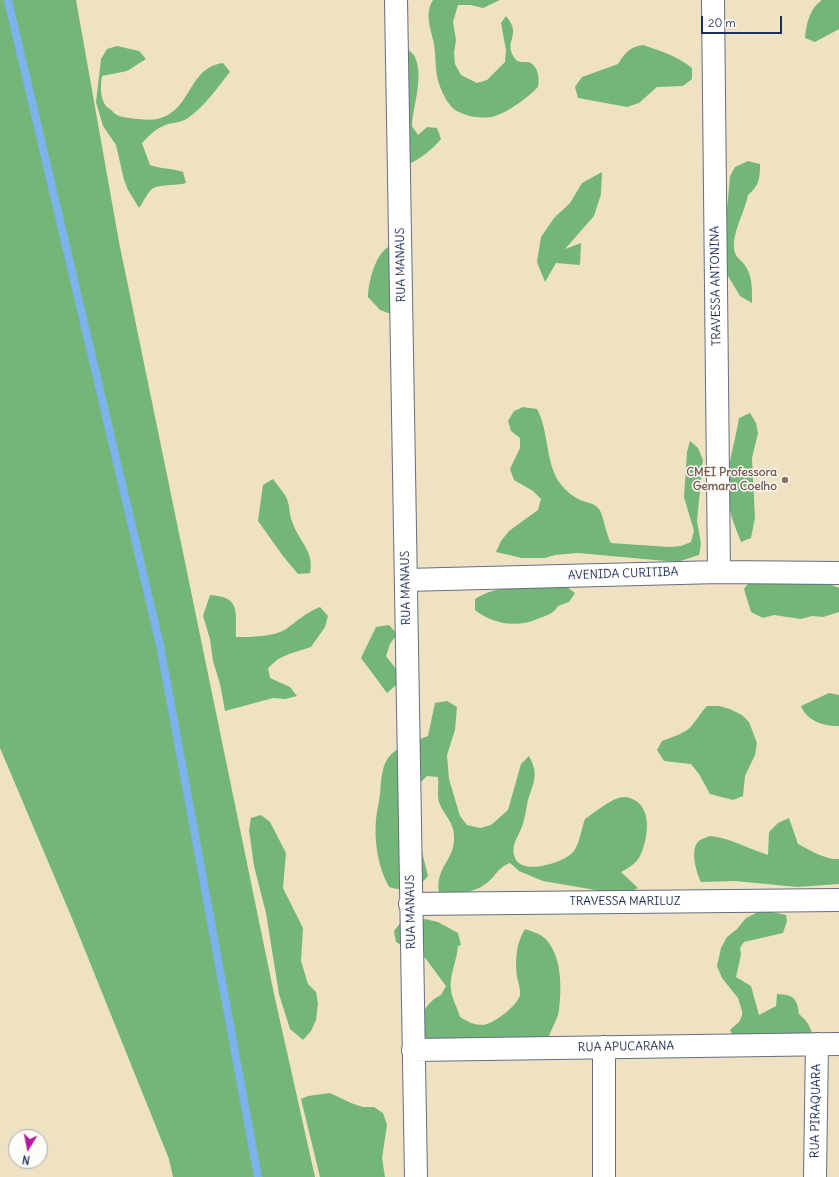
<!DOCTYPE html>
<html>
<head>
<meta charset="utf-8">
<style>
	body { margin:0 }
	#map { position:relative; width:839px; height:1177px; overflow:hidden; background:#efe2c3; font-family:Delius,sans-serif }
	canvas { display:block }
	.north { position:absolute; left:8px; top:1129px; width:40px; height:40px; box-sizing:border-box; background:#fdfcf7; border:1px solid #a3aaba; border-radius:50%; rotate:190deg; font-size:11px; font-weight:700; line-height:16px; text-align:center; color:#1b2f5e }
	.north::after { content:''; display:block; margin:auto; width:14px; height:18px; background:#b5179e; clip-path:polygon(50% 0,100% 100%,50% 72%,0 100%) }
	.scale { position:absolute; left:701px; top:16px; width:81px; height:18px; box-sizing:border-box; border:2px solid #1b2f5e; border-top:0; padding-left:5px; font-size:12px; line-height:14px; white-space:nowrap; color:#1b2f5e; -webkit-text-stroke:3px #fdfcf7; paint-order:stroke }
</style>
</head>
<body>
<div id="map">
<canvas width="839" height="1177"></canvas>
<div class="north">N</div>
<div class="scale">20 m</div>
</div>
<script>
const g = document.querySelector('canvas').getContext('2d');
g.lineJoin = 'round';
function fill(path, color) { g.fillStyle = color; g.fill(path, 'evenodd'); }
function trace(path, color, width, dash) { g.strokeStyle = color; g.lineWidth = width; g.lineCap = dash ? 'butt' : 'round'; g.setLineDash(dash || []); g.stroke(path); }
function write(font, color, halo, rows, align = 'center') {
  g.font = font + ' Delius,sans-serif'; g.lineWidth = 3; g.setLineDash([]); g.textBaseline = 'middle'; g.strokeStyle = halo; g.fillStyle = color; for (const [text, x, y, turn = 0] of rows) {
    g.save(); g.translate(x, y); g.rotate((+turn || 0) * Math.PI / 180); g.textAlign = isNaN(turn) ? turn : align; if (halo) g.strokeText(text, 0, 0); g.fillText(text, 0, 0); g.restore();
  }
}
fill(new Path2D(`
	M 0,0 L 76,0 L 119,242 L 274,994 L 315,1177 L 173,1177 L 169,1159 L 74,923 L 0,748 Z
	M 433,0 L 500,0 L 483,8 L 471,5 L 458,5 L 453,22 L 456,40 L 454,53 L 455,64 L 461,75 L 477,83 L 487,80 L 505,62 L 506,50 L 501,23 L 506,16 C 524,37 500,41 517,61 C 521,62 523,62 527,62 C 538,63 540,79 538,87 C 527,98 510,111 495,116 C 482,120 458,116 450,105 C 445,99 440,88 438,80 C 435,69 436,56 434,44 C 431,28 424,15 433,0 Z
	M 822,0 L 839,0 L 839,29 L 815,42 L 805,38 C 806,24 810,8 822,0 Z
	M 643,45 C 661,51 677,56 692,68 L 692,79 L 683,86 L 657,87 L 639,103 L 627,107 L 578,98 L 575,87 L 582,77 L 618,64 C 625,53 629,47 643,45 Z
	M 117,46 L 139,51 L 146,59 L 127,71 L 102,76 C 100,87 100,104 110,109 C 112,110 114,114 117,115 C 122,118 132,118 138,119 C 194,127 182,68 223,63 L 230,72 C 217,88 205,106 188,118 C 179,124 169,122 161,127 C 153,131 148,137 142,143 L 150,165 C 161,169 171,168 183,172 L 186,183 C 176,186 158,184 152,189 C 147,193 143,203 139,208 L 128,190 L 124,180 L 116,145 L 103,126 L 96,102 L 101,59 L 107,49 Z
	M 404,46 C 407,49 413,53 415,57 C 424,78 413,105 412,126 L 418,135 L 427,127 L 437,128 L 441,139 C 432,150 419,160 405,166 Z
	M 748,161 L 760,164 C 760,179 759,186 748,195 C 745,212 728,240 736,255 C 737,258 742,261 744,264 C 753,276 752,289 752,303 L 740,296 L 722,266 L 730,176 L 735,167 Z
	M 602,172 L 601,194 L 594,216 L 565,249 L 581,243 L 580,265 L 556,263 L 545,282 L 537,262 L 541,237 L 554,218 L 570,203 L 582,183 Z
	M 391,246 L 391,314 L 380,310 L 368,297 C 368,283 376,250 391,246 Z
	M 523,407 L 537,409 C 549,431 545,460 559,482 C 564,489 572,496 580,500 C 586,502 594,503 599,509 C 603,514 606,534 611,543 L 669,547 L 681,546 L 691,542 L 694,531 L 684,497 L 687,452 L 690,441 L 698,448 L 703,460 L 697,521 L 701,544 L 699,555 L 677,562 L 578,553 L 555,555 L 545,558 L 522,558 L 496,552 L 501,541 L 509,531 L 538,510 L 541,499 L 533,491 L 514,480 L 510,469 L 520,448 L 520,438 L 511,431 L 508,421 L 514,411 Z
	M 750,413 L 756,423 L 758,433 L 752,458 L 755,518 L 751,538 L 741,542 C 736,529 730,515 728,501 C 724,474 735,444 739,418 Z
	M 273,479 C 277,485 283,491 286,497 C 290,504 289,514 292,521 C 298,541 315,551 310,573 L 298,574 L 283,556 L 258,521 L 263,485 Z
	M 751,580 L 819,580 L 839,588 L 839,612 L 823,617 L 812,616 L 801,619 L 774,615 L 763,618 L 751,612 L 744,589 Z
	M 555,585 L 567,587 L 575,593 L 569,602 L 558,606 C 554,613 548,615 540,618 C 518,628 494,625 475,610 L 475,599 C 498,584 528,587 555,585 Z
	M 210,595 C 242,597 235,613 236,637 C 251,637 273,637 286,629 C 297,621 307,612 320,607 L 328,616 L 325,627 L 311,647 L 289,654 L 278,659 L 268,668 L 270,678 L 290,687 L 297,696 L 285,699 L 273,698 L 225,711 L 220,684 L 213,661 L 210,639 L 203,616 Z
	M 389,625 L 397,634 L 390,644 L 386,656 L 399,673 L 396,685 L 387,693 L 361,658 L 376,627 Z
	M 829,693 L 839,695 L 839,726 C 823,726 807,721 801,706 Z
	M 447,701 L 457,707 L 455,730 L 447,755 L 449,779 L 460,816 L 467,825 L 480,828 L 491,825 L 508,810 L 521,764 L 529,756 C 539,775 534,781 528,800 C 526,809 525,820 521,829 C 516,840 510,848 516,860 C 525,875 566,862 574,851 C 580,842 581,829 585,819 C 594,813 614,796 625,797 C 654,801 649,837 640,856 C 636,864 628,868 621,872 L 638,888 L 628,893 L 601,891 L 543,881 L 519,871 L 510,863 C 496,869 498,874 487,883 C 473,894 456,894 439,894 C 435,865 455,862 454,836 C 454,822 443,814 439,802 C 437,795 439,785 438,777 L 427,776 L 419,784 L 418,841 L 422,852 L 428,876 C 418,889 405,892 389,887 C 378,867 374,842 376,819 C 377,811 379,802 380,794 C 381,783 381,768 388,758 C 397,746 414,741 428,736 L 435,703 Z
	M 707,706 L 719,706 L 730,709 L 742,715 L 749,722 L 757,743 L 755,755 L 745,776 L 743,796 L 733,800 L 710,794 L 699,774 L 691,764 L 664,761 L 657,750 L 662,741 C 672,737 687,733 693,724 C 698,718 701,712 707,706 Z
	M 261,815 L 270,822 L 286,853 L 283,888 L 303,928 L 301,961 L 308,984 L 316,992 L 318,1003 L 316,1020 L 311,1031 L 303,1040 L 290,1029 L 279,994 L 266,913 L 254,866 L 249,830 L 251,818 Z
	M 789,818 L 798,844 C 810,850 825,860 839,859 L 839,884 L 797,887 L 735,881 L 701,882 C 696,872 688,845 702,839 C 705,838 708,836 711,836 C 730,838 749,849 768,855 L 769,832 L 778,823 Z
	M 762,910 L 786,915 L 787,921 L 783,933 L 744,942 L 740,948 L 741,954 L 736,977 L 751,986 L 759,1015 L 776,1006 L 777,994 C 794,995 797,998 799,1014 C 806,1020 809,1024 812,1033 L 810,1038 L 733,1036 L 730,1030 L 739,1022 L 742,1016 L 742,1011 L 738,998 L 722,978 L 717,966 L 721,948 L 727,937 L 737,929 L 746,918 Z
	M 425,919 L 438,922 L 458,933 L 461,945 L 458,946 C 457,961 449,975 451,990 C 452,999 458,1009 460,1017 C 468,1022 474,1025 483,1025 C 494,1024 518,1005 520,995 C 521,990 518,982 517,977 C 515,961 516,943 525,929 C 530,931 538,933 542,936 C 562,951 562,987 559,1010 C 558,1019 551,1029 548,1039 L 426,1043 C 416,1024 422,1004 441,995 L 446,986 L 426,959 L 417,950 L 406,948 L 396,942 L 394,931 L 401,922 Z
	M 330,1093 L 351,1103 L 363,1107 L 374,1107 L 383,1113 L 387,1125 L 382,1158 L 385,1177 L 320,1177 L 301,1099 L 308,1096 Z`), '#74b678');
trace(new Path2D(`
	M 8,0 L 160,645 L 258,1177`), '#7db3ec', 8);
const minor = new Path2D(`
	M 396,0 L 416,1177
	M 713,0 L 719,572
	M 406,580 L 719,572 L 839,573
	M 410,904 L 839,900
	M 604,1047 L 604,1177
	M 413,1050 L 839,1044
	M 815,1177 L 817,1044`);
trace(minor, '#656e81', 24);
trace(minor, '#fff', 22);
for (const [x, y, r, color] of [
	[785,480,4,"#8d6e63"]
]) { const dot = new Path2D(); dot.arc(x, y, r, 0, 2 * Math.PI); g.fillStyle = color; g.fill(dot); trace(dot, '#fdfcf7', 1.5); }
write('12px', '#1b2f5e', '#fdfcf7', [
	["RUA MANAUS",401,265,-91],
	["TRAVESSA ANTONINA",716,286,-91],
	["AVENIDA CURITIBA",623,574,-2],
	["RUA MANAUS",406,588,-91],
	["TRAVESSA MARILUZ",625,902],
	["RUA MANAUS",411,912,-91],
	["RUA APUCARANA",626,1047,-1],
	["RUA PIRAQUARA",816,1111,-89]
]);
write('bold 12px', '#785e54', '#fdfcf7', [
	["CMEI Professora",777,473],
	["Gemara Coelho",777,487]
], 'right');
</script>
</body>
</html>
